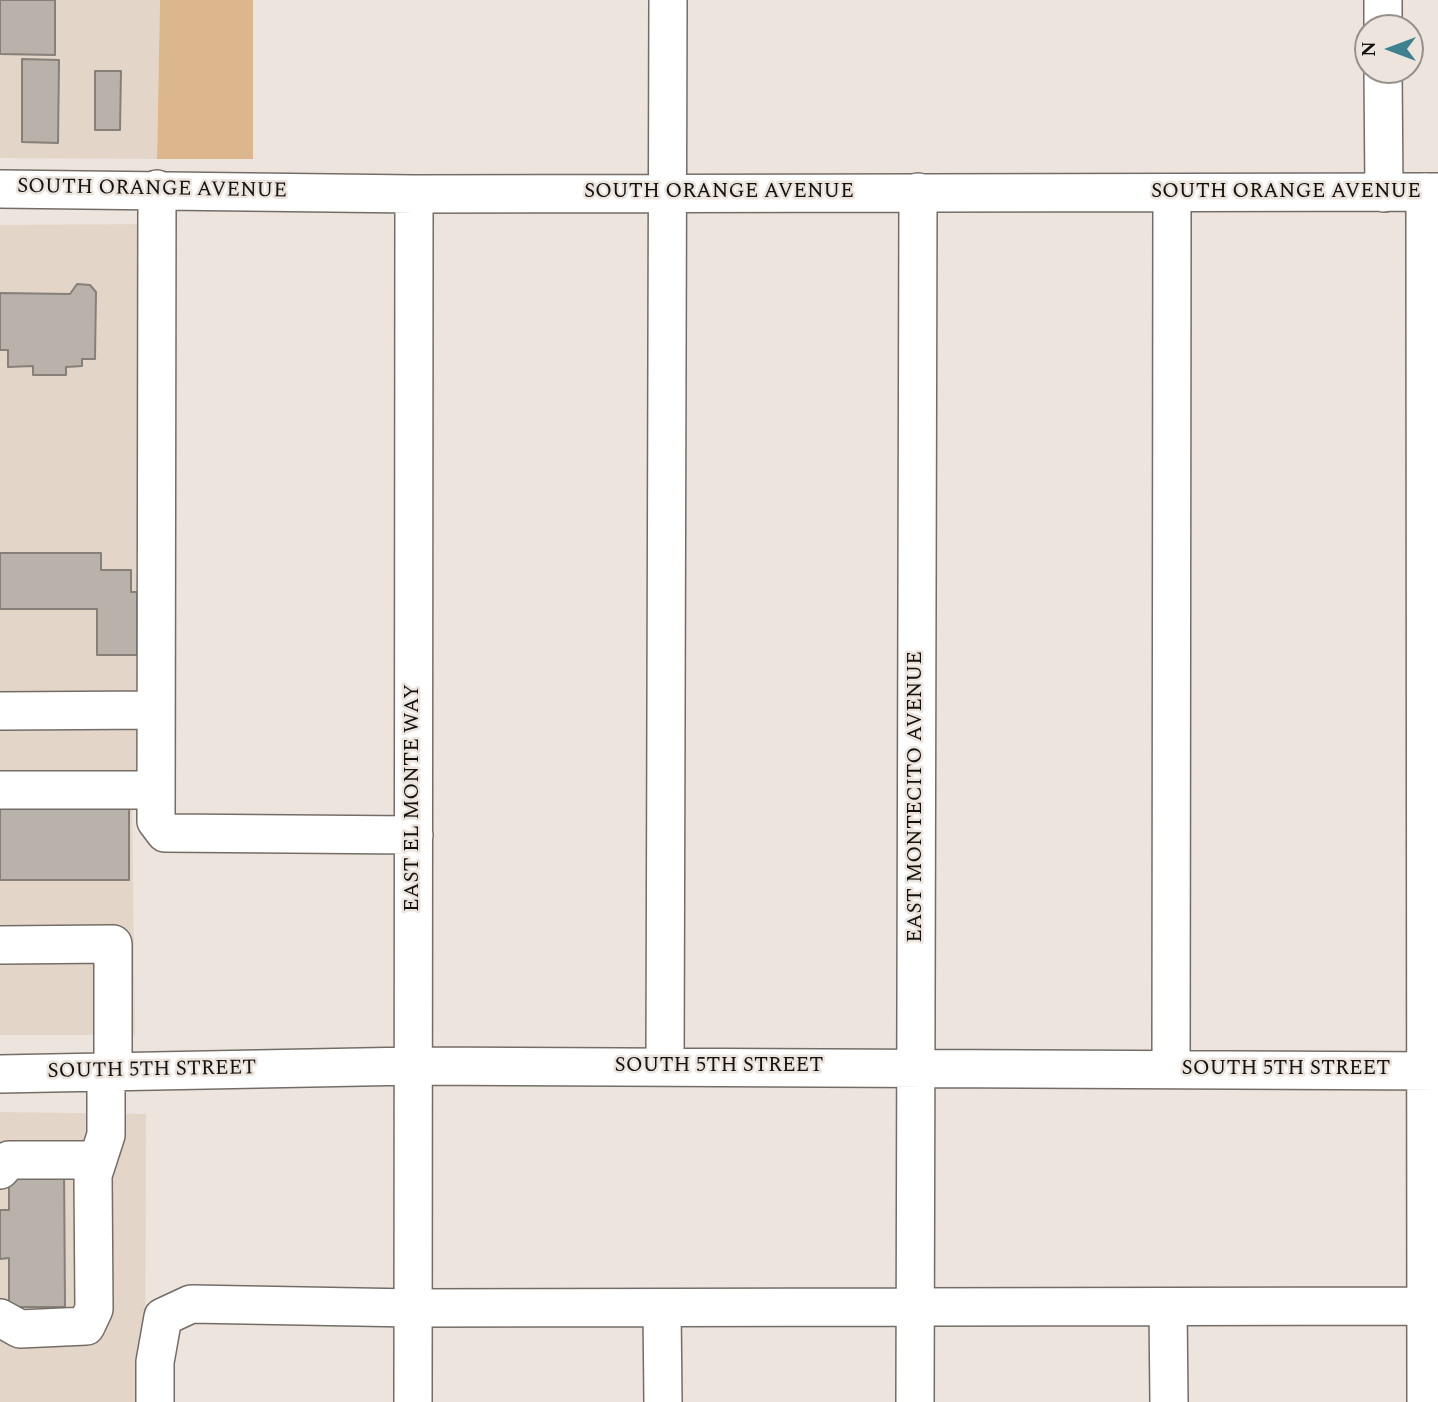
<!DOCTYPE html>
<html>
<head>
<meta charset="utf-8">
<style>
	body { margin:0 }
	#map { position:relative; width:1438px; height:1402px; overflow:hidden; background:#ece4dd; font-family:Spectral,serif }
	canvas { display:block }
	.north { position:absolute; left:1354px; top:14px; width:70px; height:70px; box-sizing:border-box; background:#ece4dd; border:2px solid #96908b; border-radius:50%; rotate:270deg; font-size:19px; font-weight:700; line-height:28px; text-align:center; color:#14120f }
	.north::after { content:''; display:block; margin:auto; width:24px; height:32px; background:#3d8190; clip-path:polygon(50% 0,100% 100%,50% 72%,0 100%) }
</style>
</head>
<body>
<div id="map">
<canvas width="1438" height="1402"></canvas>
<div class="north">N</div>
</div>
<script>
const g = document.querySelector('canvas').getContext('2d');
g.lineJoin = 'round';
function fill(path, color) { g.fillStyle = color; g.fill(path, 'evenodd'); }
function trace(path, color, width, dash) { g.strokeStyle = color; g.lineWidth = width; g.lineCap = dash ? 'butt' : 'round'; g.setLineDash(dash || []); g.stroke(path); }
function write(font, color, halo, rows, align = 'center') {
  g.font = font + ' Spectral,serif'; g.lineWidth = 5; g.setLineDash([]); g.textBaseline = 'middle'; g.strokeStyle = halo; g.fillStyle = color; for (const [text, x, y, turn = 0] of rows) {
    g.save(); g.translate(x, y); g.rotate((+turn || 0) * Math.PI / 180); g.textAlign = isNaN(turn) ? turn : align; if (halo) g.strokeText(text, 0, 0); g.fillText(text, 0, 0); g.restore();
  }
}
fill(new Path2D(`
	M 0,0 L 160,0 L 157,159 L 0,158 Z
	M 151,224 L 149,804 L 132,805 L 135,1035 L 0,1035 L 0,225 Z
	M 0,1112 L 146,1114 L 145,1402 L 0,1402 Z`), '#e3d6c9');
fill(new Path2D(`
	M 160,0 L 253,0 L 253,159 L 157,159 Z`), '#dcb78e');
const building = new Path2D(`
	M 0,0 L 55,0 L 55,55 L 0,54 Z
	M 22,59 L 59,60 L 58,143 L 22,142 Z
	M 95,71 L 121,71 L 120,130 L 95,130 Z
	M 77,284 L 90,285 L 96,292 L 95,359 L 82,359 L 82,366 L 66,367 L 66,375 L 33,375 L 33,366 L 8,367 L 8,350 L 0,350 L 0,293 L 70,294 Z
	M 0,553 L 101,553 L 101,570 L 131,570 L 131,592 L 137,592 L 137,655 L 97,655 L 97,609 L 0,609 Z
	M 0,799 L 129,801 L 129,880 L 0,880 Z
	M 9,1162 L 64,1162 L 65,1307 L 9,1307 L 9,1258 L 0,1259 L 0,1210 L 9,1210 Z`);
fill(building, '#b9b2ab');
trace(building, '#868079', 2);
const minor = new Path2D(`
	M 1383,0 L 1383,28
	M 1383,70 L 1384,193
	M 0,189 L 414,194 L 1438,192
	M 157,189 L 156,821 L 165,833 L 414,835
	M 1425,192 L 1426,1402
	M 0,711 L 156,710
	M 0,790 L 156,790
	M 0,945 L 113,944 L 113,1073
	M 665,1066 L 668,0
	M 1171,1069 L 1172,193
	M 0,1074 L 413,1066 L 1438,1071
	M 0,1170 L 9,1160 L 98,1160
	M 1168,1307 L 1169,1402
	M 662,1308 L 663,1402
	M 0,1318 L 20,1329 L 86,1326 L 94,1309 L 93,1175 L 106,1135 L 106,1073
	M 155,1402 L 155,1362 L 163,1317 L 191,1304 L 413,1308 L 1426,1306
	M 413,1402 L 414,194
	M 915,1402 L 918,192`);
trace(minor, '#746d67', 40);
trace(minor, '#fff', 37);
write('21px', '#14120f', '#ece4dd', [
	["SOUTH ORANGE AVENUE",152,190,1],
	["SOUTH ORANGE AVENUE",719,193],
	["SOUTH ORANGE AVENUE",1286,193],
	["EAST MONTECITO AVENUE",917,797,-90],
	["EAST EL MONTE WAY",414,798,-90],
	["SOUTH 5TH STREET",719,1067],
	["SOUTH 5TH STREET",1286,1070],
	["SOUTH 5TH STREET",152,1071,-1]
]);
</script>
</body>
</html>
